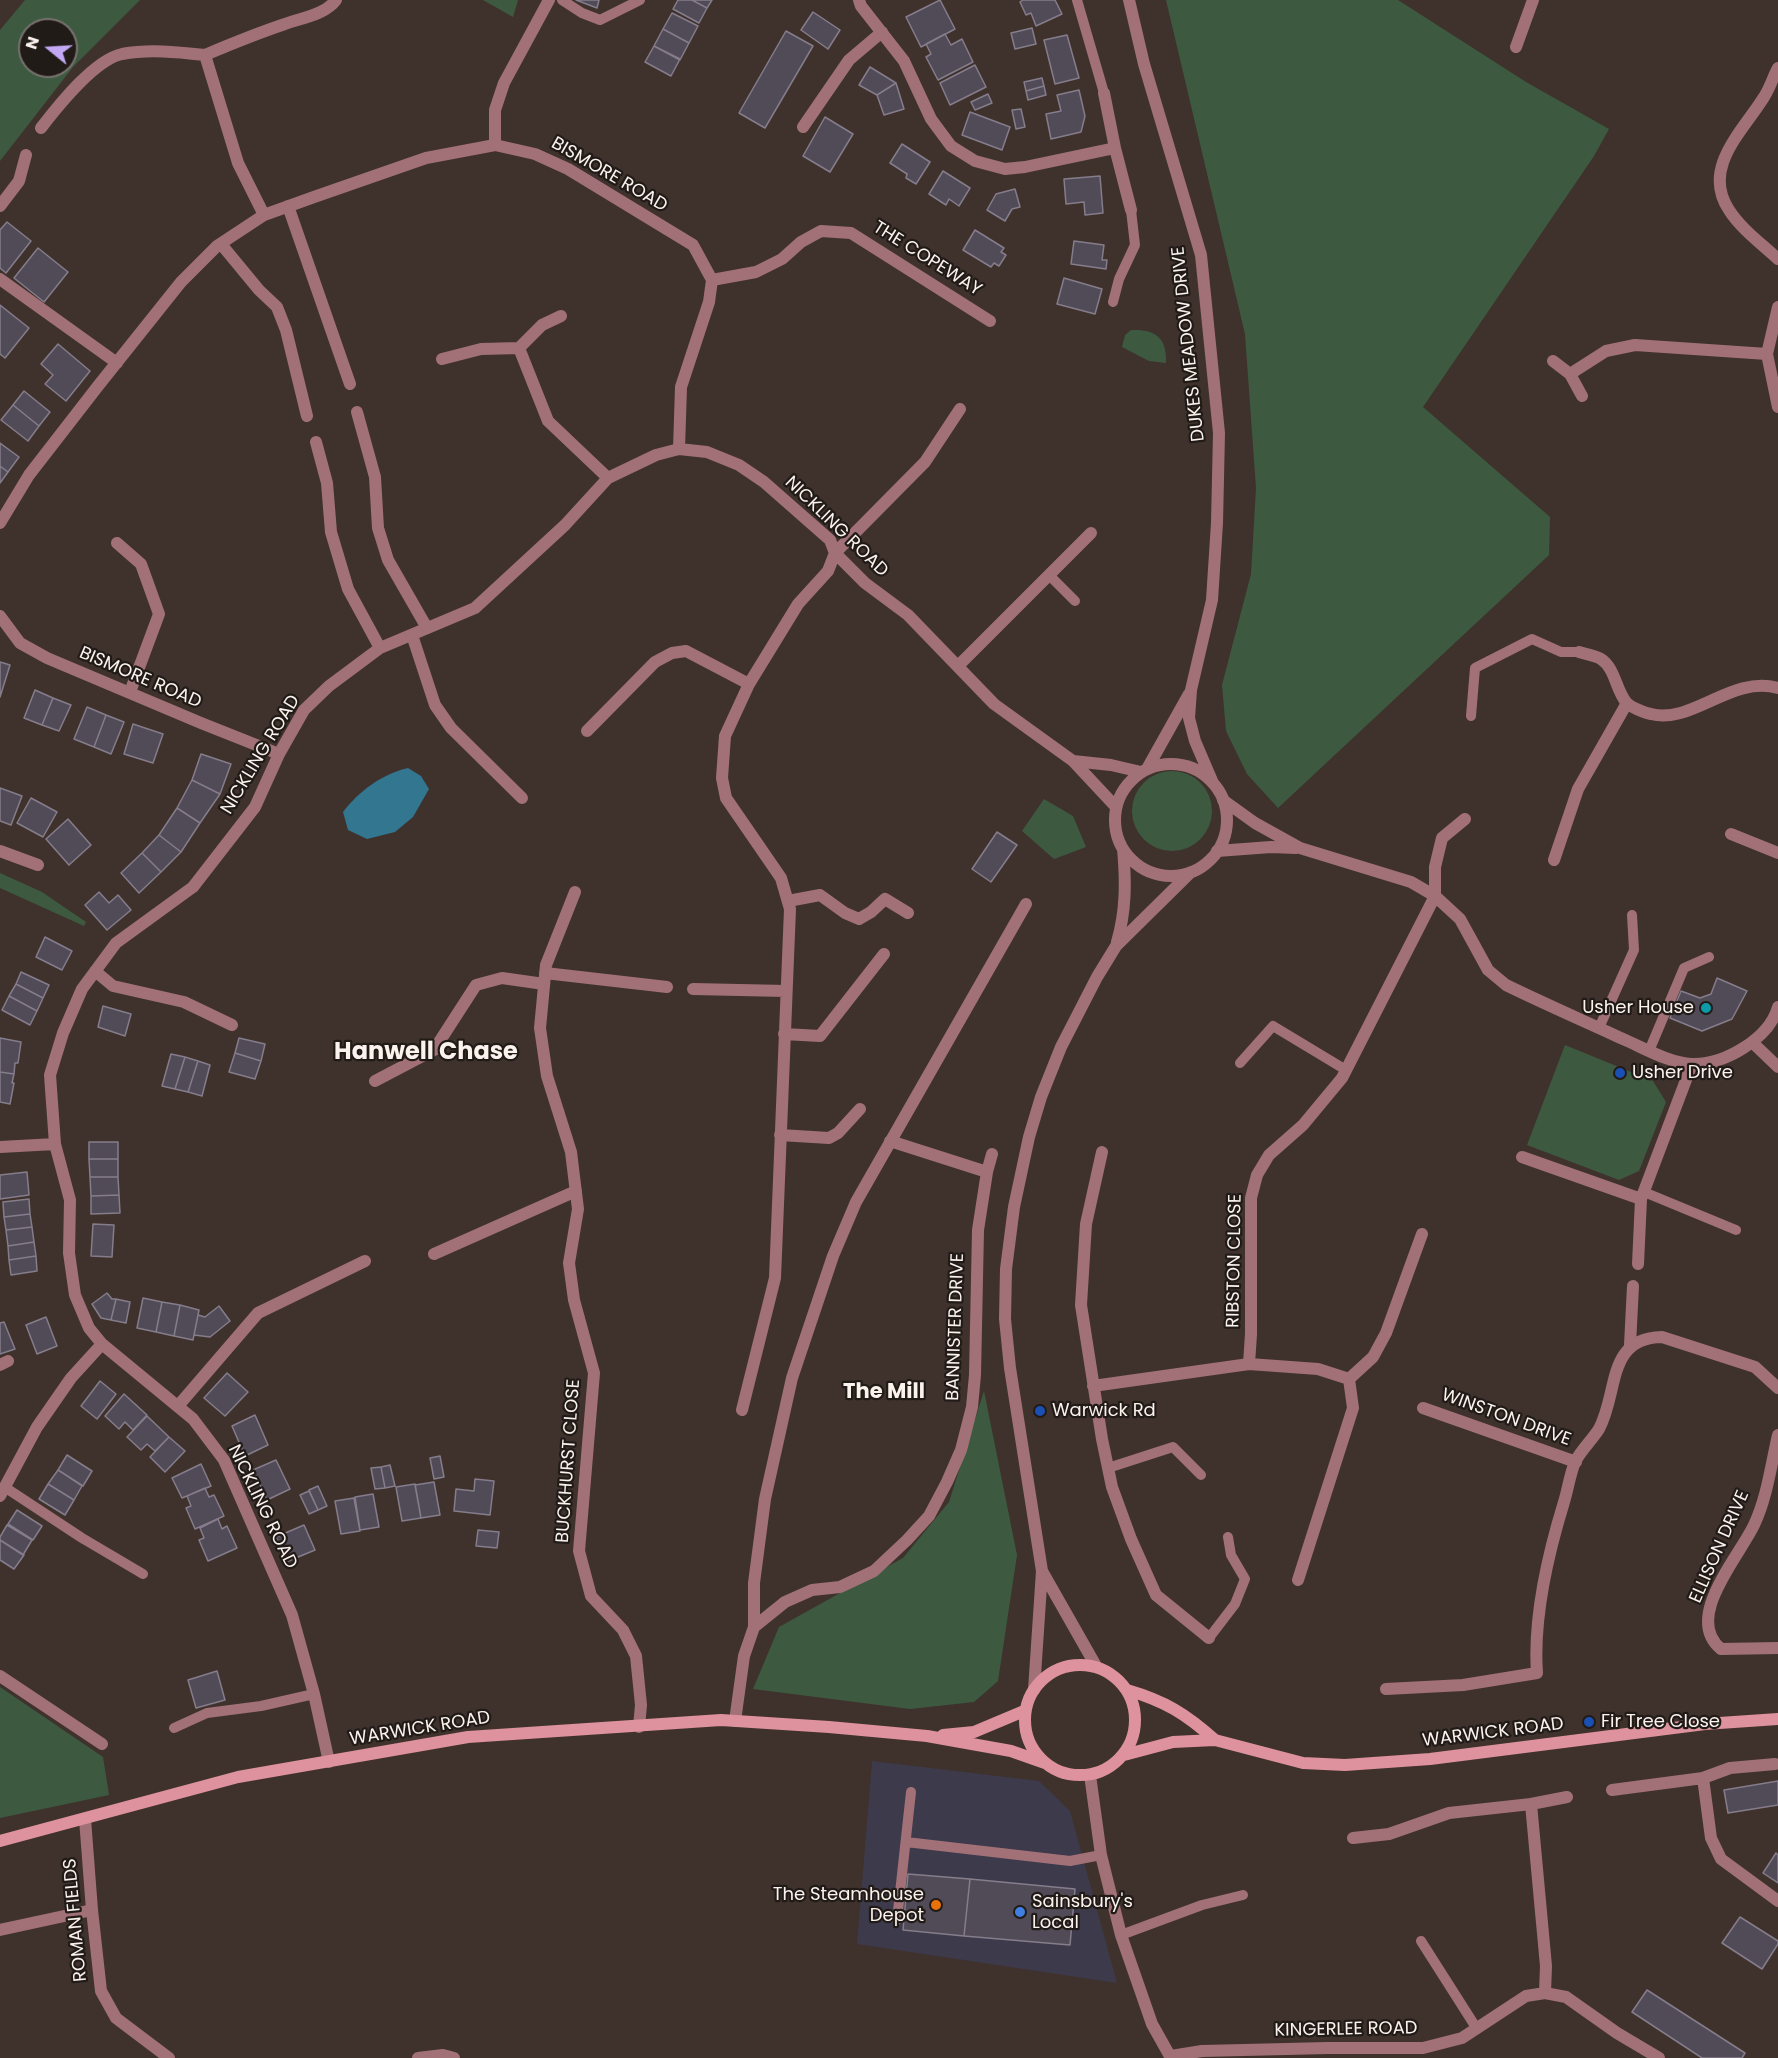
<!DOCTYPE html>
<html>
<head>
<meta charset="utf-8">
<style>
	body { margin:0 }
	#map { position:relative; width:1778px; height:2058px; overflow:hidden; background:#3f322c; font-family:Poppins,sans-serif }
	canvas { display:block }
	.north { position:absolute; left:18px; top:18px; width:60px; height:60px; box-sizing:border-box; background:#211b18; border:2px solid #78716e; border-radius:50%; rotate:288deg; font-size:16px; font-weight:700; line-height:24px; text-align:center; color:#fbf2ee }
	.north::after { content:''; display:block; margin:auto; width:21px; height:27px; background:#c2a8f3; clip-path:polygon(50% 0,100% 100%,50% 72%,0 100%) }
</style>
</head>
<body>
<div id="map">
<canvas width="1778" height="2058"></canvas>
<div class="north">N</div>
</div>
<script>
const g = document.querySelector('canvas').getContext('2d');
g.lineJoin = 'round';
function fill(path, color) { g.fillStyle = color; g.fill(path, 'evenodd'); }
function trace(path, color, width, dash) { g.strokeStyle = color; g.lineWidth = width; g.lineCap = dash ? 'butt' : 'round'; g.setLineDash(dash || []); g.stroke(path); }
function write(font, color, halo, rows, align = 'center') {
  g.font = font + ' Poppins,sans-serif'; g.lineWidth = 4.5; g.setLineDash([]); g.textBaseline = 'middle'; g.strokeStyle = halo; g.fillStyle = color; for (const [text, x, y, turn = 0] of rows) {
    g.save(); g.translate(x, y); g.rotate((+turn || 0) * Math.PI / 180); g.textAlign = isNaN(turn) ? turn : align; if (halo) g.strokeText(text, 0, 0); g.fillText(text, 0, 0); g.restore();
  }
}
fill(new Path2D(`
	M 872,1761 L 1039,1781 L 1070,1811 L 1117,1983 L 857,1944 Z`), '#3d3a4b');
fill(new Path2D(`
	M 25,0 L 140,0 L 73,67 L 0,161 L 0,30 ZM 30,30 L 66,30 L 66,66 L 30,66 Z
	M 483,0 L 518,0 L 513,17 Z
	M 1166,0 L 1398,0 L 1526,82 L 1609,129 L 1594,156 L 1423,407 L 1550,517 L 1549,555 L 1278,808 L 1247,774 L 1226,731 L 1222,685 L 1251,574 L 1256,488 L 1245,334 Z
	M 1131,330 C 1156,329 1167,338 1166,363 L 1149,361 L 1122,347 L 1125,335 Z
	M1132 811a40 40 0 1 1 80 0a40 40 0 1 1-80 0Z
	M 1044,799 L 1073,816 L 1086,847 L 1054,859 L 1022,831 Z
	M 0,873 L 42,892 L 86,922 L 84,926 L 0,888 Z
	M 1565,1045 L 1653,1081 L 1666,1102 L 1639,1171 L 1619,1180 L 1527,1145 Z
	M 984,1391 L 1017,1555 L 998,1681 L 974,1702 L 910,1709 L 753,1689 L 779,1627 L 903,1558 L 949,1502 Z
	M 0,1687 L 103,1757 L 109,1795 L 0,1818 Z`), '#3d5a41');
fill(new Path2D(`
	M 408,768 L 421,776 L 429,789 L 413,817 L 395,832 L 367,839 L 348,830 L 343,812 C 359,791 382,774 408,768 Z`), '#32768f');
const building = new Path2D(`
	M 576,0 L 599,0 L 597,8 Z
	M 678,0 L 692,0 L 707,8 L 699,23 L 673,9 Z
	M 692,0 L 712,0 L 707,8 Z
	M 940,0 L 955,29 L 921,47 L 906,17 Z
	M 1023,0 L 1055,0 L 1062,14 L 1036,26 L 1031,13 L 1026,15 L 1020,2 Z
	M 813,12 L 840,30 L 828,49 L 801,30 Z
	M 672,13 L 698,26 L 689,43 L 663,29 Z
	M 1032,28 L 1036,44 L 1015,49 L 1011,33 Z
	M 663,29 L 689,43 L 680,60 L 654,46 Z
	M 786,31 L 813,46 L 765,128 L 739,113 Z
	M 945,34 L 951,45 L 962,39 L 973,62 L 938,80 L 926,57 L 931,54 L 926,44 Z
	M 1067,35 L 1079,78 L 1055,84 L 1044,40 Z
	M 654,46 L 680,59 L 671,76 L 645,62 Z
	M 975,65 L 986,87 L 950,105 L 940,83 Z
	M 870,67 L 896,83 L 877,95 L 859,85 Z
	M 1042,78 L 1044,86 L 1026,91 L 1024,82 Z
	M 896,83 L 904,109 L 884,115 L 877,95 Z
	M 1044,86 L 1046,95 L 1028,100 L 1026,91 Z
	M 1079,90 L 1085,116 L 1081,132 L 1051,139 L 1046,114 L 1061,111 L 1057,95 Z
	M 988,94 L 992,103 L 975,110 L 971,102 Z
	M 1021,109 L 1025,127 L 1016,129 L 1012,110 Z
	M 970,112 L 1010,127 L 1002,150 L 962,135 Z
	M 825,117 L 853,134 L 830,172 L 803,156 Z
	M 902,144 L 930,162 L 916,184 L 906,178 L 907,174 L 890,163 Z
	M 943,171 L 970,188 L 959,206 L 949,199 L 946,205 L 929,194 Z
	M 1100,176 L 1103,213 L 1085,215 L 1084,202 L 1066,204 L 1064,179 Z
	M 1015,189 L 1020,207 L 1012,209 L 1005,221 L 987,210 L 996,194 Z
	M 7,222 L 31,241 L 6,273 L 0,268 L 0,230 Z
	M 975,230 L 1004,248 L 1001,252 L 1006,255 L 999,266 L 994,263 L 991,267 L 963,250 Z
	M 1074,241 L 1104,245 L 1102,260 L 1107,260 L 1106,269 L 1071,264 Z
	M 38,248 L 68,272 L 44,302 L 14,278 Z
	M 1064,278 L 1102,289 L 1095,314 L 1057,304 Z
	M 0,305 L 29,328 L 5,358 L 0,354 Z
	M 58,344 L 90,371 L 66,401 L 45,384 L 53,375 L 41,364 Z
	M 24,391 L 50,412 L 39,426 L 13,405 Z
	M 13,405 L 39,426 L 28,441 L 1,420 Z
	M 0,443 L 19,457 L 8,472 L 0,466 Z
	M 0,466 L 8,472 L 0,483 Z
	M 0,662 L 10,665 L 0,697 Z
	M 35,690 L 53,698 L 42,725 L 24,718 Z
	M 53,698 L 71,705 L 59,731 L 42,725 Z
	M 87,707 L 106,715 L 94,747 L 74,739 Z
	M 106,715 L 124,722 L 111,754 L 94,747 Z
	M 133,724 L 163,734 L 153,763 L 124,754 Z
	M 201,754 L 231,764 L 220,794 L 192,780 Z
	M 192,780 L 220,794 L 200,823 L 177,808 Z
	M 0,788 L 22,796 L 11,825 L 0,821 Z
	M 31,798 L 57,812 L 43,837 L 17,823 Z
	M 177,808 L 200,823 L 181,852 L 159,835 Z
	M 68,819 L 91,845 L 69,865 L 46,839 Z
	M 997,832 L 1017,845 L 991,882 L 972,869 Z
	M 159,835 L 181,852 L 161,872 L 142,853 Z
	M 142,853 L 161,872 L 139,893 L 121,873 Z
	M 99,892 L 109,903 L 118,895 L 131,910 L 107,930 L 85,905 Z
	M 45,937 L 72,951 L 62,970 L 36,957 Z
	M 21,972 L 49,985 L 43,998 L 16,984 Z
	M 1717,978 L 1747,991 L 1732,1019 L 1702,1031 L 1670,1018 L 1681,991 L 1700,998 L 1711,994 Z
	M 16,984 L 43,998 L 37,1011 L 9,996 Z
	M 9,996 L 37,1011 L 30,1025 L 2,1010 Z
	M 103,1006 L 131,1014 L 125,1036 L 98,1027 Z
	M 0,1038 L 21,1042 L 18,1063 L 15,1063 L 14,1074 L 0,1072 Z
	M 239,1038 L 265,1044 L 261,1061 L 235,1053 Z
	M 235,1053 L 261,1061 L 255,1079 L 229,1072 Z
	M 171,1054 L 185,1057 L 175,1089 L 162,1086 Z
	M 185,1057 L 198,1061 L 188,1092 L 175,1089 Z
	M 198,1061 L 210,1065 L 202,1096 L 188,1092 Z
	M 0,1072 L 14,1074 L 12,1083 L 14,1083 L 10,1104 L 0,1102 Z
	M 89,1142 L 118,1142 L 118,1159 L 89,1159 Z
	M 89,1159 L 118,1159 L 118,1177 L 90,1177 Z
	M 27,1172 L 29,1195 L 0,1199 L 0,1175 Z
	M 90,1177 L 118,1177 L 119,1195 L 91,1196 Z
	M 119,1195 L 120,1213 L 91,1214 L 91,1196 Z
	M 29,1199 L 30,1214 L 4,1217 L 3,1202 Z
	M 30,1214 L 32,1227 L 6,1230 L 4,1217 Z
	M 93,1224 L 114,1225 L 112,1257 L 91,1256 Z
	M 32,1227 L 34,1242 L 8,1246 L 6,1230 Z
	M 34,1242 L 36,1256 L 9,1260 L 8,1246 Z
	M 36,1256 L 37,1271 L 11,1275 L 9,1260 Z
	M 107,1293 L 112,1299 L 116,1299 L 111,1320 L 101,1318 L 92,1304 Z
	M 143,1298 L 162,1302 L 156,1332 L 137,1328 Z
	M 116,1299 L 130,1302 L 126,1323 L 111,1320 Z
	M 162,1302 L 180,1305 L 174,1336 L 156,1332 Z
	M 180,1305 L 199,1310 L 193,1340 L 174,1336 Z
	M 219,1306 L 230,1321 L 210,1337 L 194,1335 L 198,1315 L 205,1317 Z
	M 46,1317 L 57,1346 L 37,1354 L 26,1325 Z
	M 4,1322 L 15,1349 L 0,1354 L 0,1323 Z
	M 227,1373 L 248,1392 L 225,1416 L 204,1398 Z
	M 100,1381 L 116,1394 L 97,1419 L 81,1406 Z
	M 124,1394 L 147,1415 L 133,1430 L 125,1422 L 119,1429 L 105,1416 Z
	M 255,1415 L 268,1445 L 245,1456 L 232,1426 Z
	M 147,1416 L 169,1437 L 155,1451 L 147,1444 L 141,1450 L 127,1437 Z
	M 169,1437 L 185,1451 L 165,1472 L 150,1457 Z
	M 67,1455 L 92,1471 L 83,1486 L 58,1470 Z
	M 440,1456 L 444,1477 L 434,1479 L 430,1458 Z
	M 276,1460 L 290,1489 L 267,1500 L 253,1470 Z
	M 201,1464 L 211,1486 L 182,1498 L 172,1478 Z
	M 390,1465 L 395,1486 L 385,1488 L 381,1467 Z
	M 381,1467 L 385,1488 L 375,1489 L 371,1468 Z
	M 58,1470 L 82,1486 L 74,1500 L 48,1484 Z
	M 475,1479 L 494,1481 L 490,1515 L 454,1511 L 456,1489 L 474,1491 Z
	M 434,1482 L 440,1515 L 421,1518 L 415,1485 Z
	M 48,1484 L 74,1500 L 65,1515 L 39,1499 Z
	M 415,1484 L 421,1518 L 402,1521 L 396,1487 Z
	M 318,1486 L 327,1506 L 318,1510 L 309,1490 Z
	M 205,1488 L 209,1497 L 214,1495 L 224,1516 L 195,1529 L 186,1508 L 191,1506 L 187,1496 Z
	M 309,1491 L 318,1510 L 309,1514 L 300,1495 Z
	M 373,1494 L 379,1527 L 360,1530 L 355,1497 Z
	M 354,1498 L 360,1531 L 341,1534 L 335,1501 Z
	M 17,1510 L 42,1526 L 33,1540 L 8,1524 Z
	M 218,1519 L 222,1529 L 227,1526 L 237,1548 L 208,1561 L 199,1540 L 204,1538 L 200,1528 Z
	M 7,1525 L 32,1540 L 23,1555 L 0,1540 L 0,1537 Z
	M 304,1525 L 315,1550 L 286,1562 L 276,1537 Z
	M 478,1530 L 499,1532 L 497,1548 L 476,1546 Z
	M 0,1540 L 24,1555 L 14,1569 L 0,1560 Z
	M 217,1671 L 225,1700 L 196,1708 L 188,1680 Z
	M 1778,1781 L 1778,1805 L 1728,1813 L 1724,1790 Z
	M 1776,1853 L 1778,1855 L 1778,1883 L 1763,1873 Z
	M 908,1874 L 970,1879 L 964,1936 L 903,1930 Z
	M 970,1879 L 1075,1889 L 1070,1945 L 964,1936 Z
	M 1740,1917 L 1778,1941 L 1778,1944 L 1762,1969 L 1722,1943 Z
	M 1647,1990 L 1745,2053 L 1742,2058 L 1702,2058 L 1632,2012 Z`);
fill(building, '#514a57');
trace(building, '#857d8b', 1.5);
trace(new Path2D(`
	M 562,0 L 582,13 L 600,20 L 640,0
	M 1077,0 L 1104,93
	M 1113,302 L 1119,279 L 1135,245 L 1131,210
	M 1049,575 L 1075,601
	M 1471,716 L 1475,668 L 1532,639 L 1561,652 L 1579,652
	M 1599,1028 L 1634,950 L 1632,915
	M 1649,1051 L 1684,968 L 1709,957
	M 1240,1063 L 1273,1026 L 1346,1070
	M 1644,1192 L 1736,1230
	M 1108,1468 L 1173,1447 L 1201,1475
	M 6,1488 L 82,1538 L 143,1574
	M 1209,1638 L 1235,1604 L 1245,1579 L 1231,1555 L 1228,1537
	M 174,1728 L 207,1713 L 261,1706 L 314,1694
	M 906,1842 L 1070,1861 L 1101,1855
	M 897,1920 L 911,1792
	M 1121,1935 L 1202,1905 L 1243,1895
	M 1421,1941 L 1477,2029`), '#a27178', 10);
trace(new Path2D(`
	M 859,0 L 861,6 L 904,61 L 931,119 L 951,146 L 975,161 L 1005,169 L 1025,167 L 1115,148 L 1104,93
	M 1516,47 L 1533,0
	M 1778,68 C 1773,77 1770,88 1764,97 C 1743,131 1701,168 1729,210 C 1741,229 1762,244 1778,259
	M 803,127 L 849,60 L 882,32
	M 41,128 C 58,106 94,60 122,54 C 149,49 177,52 205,55
	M 495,145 L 495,110 L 504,83 L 549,0
	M 1115,148 L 1131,210
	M 0,206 L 19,181 L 26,155
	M 288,206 L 350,384
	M 264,215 L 238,163 L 205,55 C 231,44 258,33 285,24 C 301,18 325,15 336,0
	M 221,244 L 259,290 L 277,307 L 286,330 L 307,416
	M 0,279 L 117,363
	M 712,280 L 756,272 L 782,259 L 801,242 L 821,231 L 851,233 L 990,321
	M 1778,307 L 1767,354 L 1778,407
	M 561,316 L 542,325 L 519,348 L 548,421 L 608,478
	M 442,359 L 481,349 L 519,348
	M 1553,361 L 1570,374 L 1582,396
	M 1570,374 L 1606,351 L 1635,345 L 1767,354
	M 357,412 L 375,477 L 378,528 L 388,560 L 427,628
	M 316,442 L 327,483 L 331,532 L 348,589 L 380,648
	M 0,523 L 29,475 L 98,386 L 181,282 L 217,246 L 264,215 L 314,197 L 426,158 L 495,145 L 535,154 L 568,169 L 693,245 L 712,280 L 709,302 L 681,387 L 679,449
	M 117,543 L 141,564 L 159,614 L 130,692
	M 0,616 L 20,643 L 47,658 L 201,723 L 279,754
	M 412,635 L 435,705 L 451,728 L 522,798
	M 1579,652 C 1585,654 1595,655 1601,659 C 1615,668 1616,690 1626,702 C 1630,707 1645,713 1651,714 C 1692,725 1731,675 1778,688
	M 958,666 L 1091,533
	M 587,731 L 655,662 L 672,653 L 686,651 L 749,684
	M 1073,761 L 1111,765 L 1141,772
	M 1223,800 L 1255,823 L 1300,848 L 1411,882 L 1435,896 L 1460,919 L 1488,970 L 1506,985 C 1545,1004 1584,1021 1623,1039 C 1644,1048 1669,1063 1692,1064 C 1724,1065 1769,1039 1778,1007
	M 1731,834 L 1778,853
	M 0,851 L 38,865
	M 1217,851 L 1271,847 L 1296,848
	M 1554,860 L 1578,789 L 1627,703
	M 575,892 L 546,965 L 540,1028 L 547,1076 L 571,1152 L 578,1209 L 569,1263 L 574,1300 L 594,1373 L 579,1551 L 591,1596 L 623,1630 L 636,1656 L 641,1705 L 639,1727
	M 788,901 L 820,895 L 845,913 L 859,919 L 871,912 L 885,899 L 908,913
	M 95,971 L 113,986 L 184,1002 L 232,1025
	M 545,973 L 667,987
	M 693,989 L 786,991
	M 784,1034 L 820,1036 L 884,954
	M 1753,1043 L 1778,1067
	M 375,1081 L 434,1050 L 476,985 L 502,978 L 544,984
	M 780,1135 L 829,1138 L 838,1133 L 860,1109
	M 890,1141 L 987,1172
	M 0,1147 L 55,1144
	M 1102,1152 L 1086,1224 L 1081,1305 L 1102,1439 L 1112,1487 L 1131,1539 L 1156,1595 L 1209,1638
	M 1522,1157 L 1641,1199
	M 434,1254 L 576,1191
	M 1638,1264 L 1641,1199 L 1692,1064
	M 1630,1345 L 1633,1286
	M 0,1365 L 8,1361
	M 1349,1379 L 1318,1369 L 1249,1364 L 1251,1334 L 1251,1198 L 1257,1175 L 1269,1155 L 1303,1125 L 1342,1078 L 1435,896 L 1435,867 L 1442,838 L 1465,819
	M 1349,1379 L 1373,1357 L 1386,1333 L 1422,1234
	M 1093,1386 L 1249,1364
	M 178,1406 L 258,1313 L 365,1261
	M 1423,1408 L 1576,1462
	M 742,1410 L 775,1278 L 790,909 L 781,878 L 726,798 L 722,778 L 725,736 L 749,684 L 798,604 L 828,571 L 835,553 L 925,462 L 960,409
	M 1778,1435 C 1771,1465 1767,1498 1754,1525 C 1739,1557 1683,1618 1721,1649 L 1778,1648
	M 0,1496 L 37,1427 L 71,1378 L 102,1344
	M 1298,1580 L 1353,1408 L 1349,1379
	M 754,1627 L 754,1583 L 765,1499 L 792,1378 L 833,1256 L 856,1202 L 1026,904
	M 0,1676 L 102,1744
	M 1386,1689 L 1463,1685 L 1537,1673 C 1533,1618 1548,1554 1564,1502 C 1568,1489 1570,1474 1575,1462 C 1581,1450 1592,1440 1599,1429 C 1619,1392 1606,1338 1662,1337 L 1755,1367 L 1778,1388
	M 735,1721 L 744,1656 L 754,1627 L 785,1602 L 812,1590 L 840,1587 L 874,1571 L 907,1540 L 929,1516 L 947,1482 L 961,1450 L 972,1407 L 975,1375 L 978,1230 L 987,1172 L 992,1154
	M 329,1762 L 314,1694 L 292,1615 L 224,1460 L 193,1419 L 102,1344 L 89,1328 L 75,1295 L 69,1253 L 70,1200 L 55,1144 L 50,1075 L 63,1033 L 82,989 L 116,943 L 193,887 L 255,807 L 279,754 L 304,710 L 329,686 L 380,648 L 475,608 L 565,525 L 608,478 L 656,455 L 679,449 L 707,452 L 739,465 L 764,482 L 830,540 L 835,553 L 865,583 L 908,615 L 994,704 L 1073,761 L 1116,807
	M 1090,1775 L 1101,1855 L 1121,1935 L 1152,2024 L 1171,2058
	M 1703,1778 L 1730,1768 L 1775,1764
	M 1612,1790 L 1703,1778 L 1711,1838 L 1721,1859 L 1778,1901
	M 1531,1804 L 1567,1797
	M 85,1819 L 92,1910 L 101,1991 L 116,2018 L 169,2058
	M 1353,1838 L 1389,1834 L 1449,1813 L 1531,1804 L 1546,1966 L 1545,1993
	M 0,1930 L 92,1910
	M 1171,2056 L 1202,2051 L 1328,2048 L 1423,2048 L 1462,2038 L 1526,1996 L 1545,1993 L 1566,1997 L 1617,2033 L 1659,2058
	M 418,2058 L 443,2055 L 454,2058`), '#a27178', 12);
trace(new Path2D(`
	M 1129,0 L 1144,64 L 1201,255 L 1219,433 L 1217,523 L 1212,600 L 1191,690 L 1189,718 L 1195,741 L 1213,783
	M1115 820a56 56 0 1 1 112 0a56 56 0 1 1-112 0Z
	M 1147,769 L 1189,694
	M 1117,942 C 1126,911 1126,882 1123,849
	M 1042,1571 L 1096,1666
	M 1034,1690 L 1042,1571 L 1010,1368 L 1005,1319 L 1006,1269 L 1014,1207 L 1029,1137 L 1041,1097 L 1061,1047 L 1097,977 L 1116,946 L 1191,872`), '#a27178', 12);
trace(new Path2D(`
	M1025 1720a55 55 0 1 1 110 0a55 55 0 1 1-110 0Z
	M 1127,1690 C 1165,1701 1186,1714 1215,1740
	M 943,1735 L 974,1732 L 1024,1711
	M 1124,1755 L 1173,1742 L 1215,1740 L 1303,1763 L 1345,1765 L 1430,1759 L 1705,1724 L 1778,1719
	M 0,1841 L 238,1777 L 468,1737 L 721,1720 L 829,1727 L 927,1736 L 1011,1751 L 1045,1763`), '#de929d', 12);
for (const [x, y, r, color] of [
	[1706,1008,6,"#0f9aa8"],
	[1620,1073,6,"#1a4fb4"],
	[1040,1411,6,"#1a4fb4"],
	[1589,1722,6,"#1a4fb4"],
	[936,1905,6,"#e8710a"],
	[1020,1912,6,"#3f7fe0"]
]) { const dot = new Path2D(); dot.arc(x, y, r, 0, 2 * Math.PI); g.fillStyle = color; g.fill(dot); trace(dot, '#211b18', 2); }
write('18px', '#fbf2ee', '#211b18', [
	["BISMORE ROAD",609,175,30],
	["THE COPEWAY",927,259,32],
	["DUKES MEADOW DRIVE",1189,344,-96],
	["NICKLING ROAD",836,527,44],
	["BISMORE ROAD",140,678,23],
	["NICKLING ROAD",261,755,-59],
	["RIBSTON CLOSE",1235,1261,-89],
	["BANNISTER DRIVE",956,1327,-88],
	["WINSTON DRIVE",1506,1418,20],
	["BUCKHURST CLOSE",569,1461,-86],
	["NICKLING ROAD",262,1507,64],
	["ELLISON DRIVE",1720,1547,-66],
	["WARWICK ROAD",420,1729,-9],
	["WARWICK ROAD",1493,1733,-7],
	["ROMAN FIELDS",76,1920,-95],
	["KINGERLEE ROAD",1346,2030,-1]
]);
write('18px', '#fbf2ee', '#211b18', [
	["Usher House",1694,1008,"right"],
	["Usher Drive",1632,1073],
	["Warwick Rd",1052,1411],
	["Fir Tree Close",1601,1722],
	["The Steamhouse",924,1895,"right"],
	["Depot",924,1916,"right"],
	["Sainsbury's",1032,1902],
	["Local",1032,1923]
], 'left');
write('bold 21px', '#fbf2ee', '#211b18', [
	["The Mill",884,1393]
]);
write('bold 24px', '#fbf2ee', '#211b18', [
	["Hanwell Chase",426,1053]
]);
</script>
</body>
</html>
